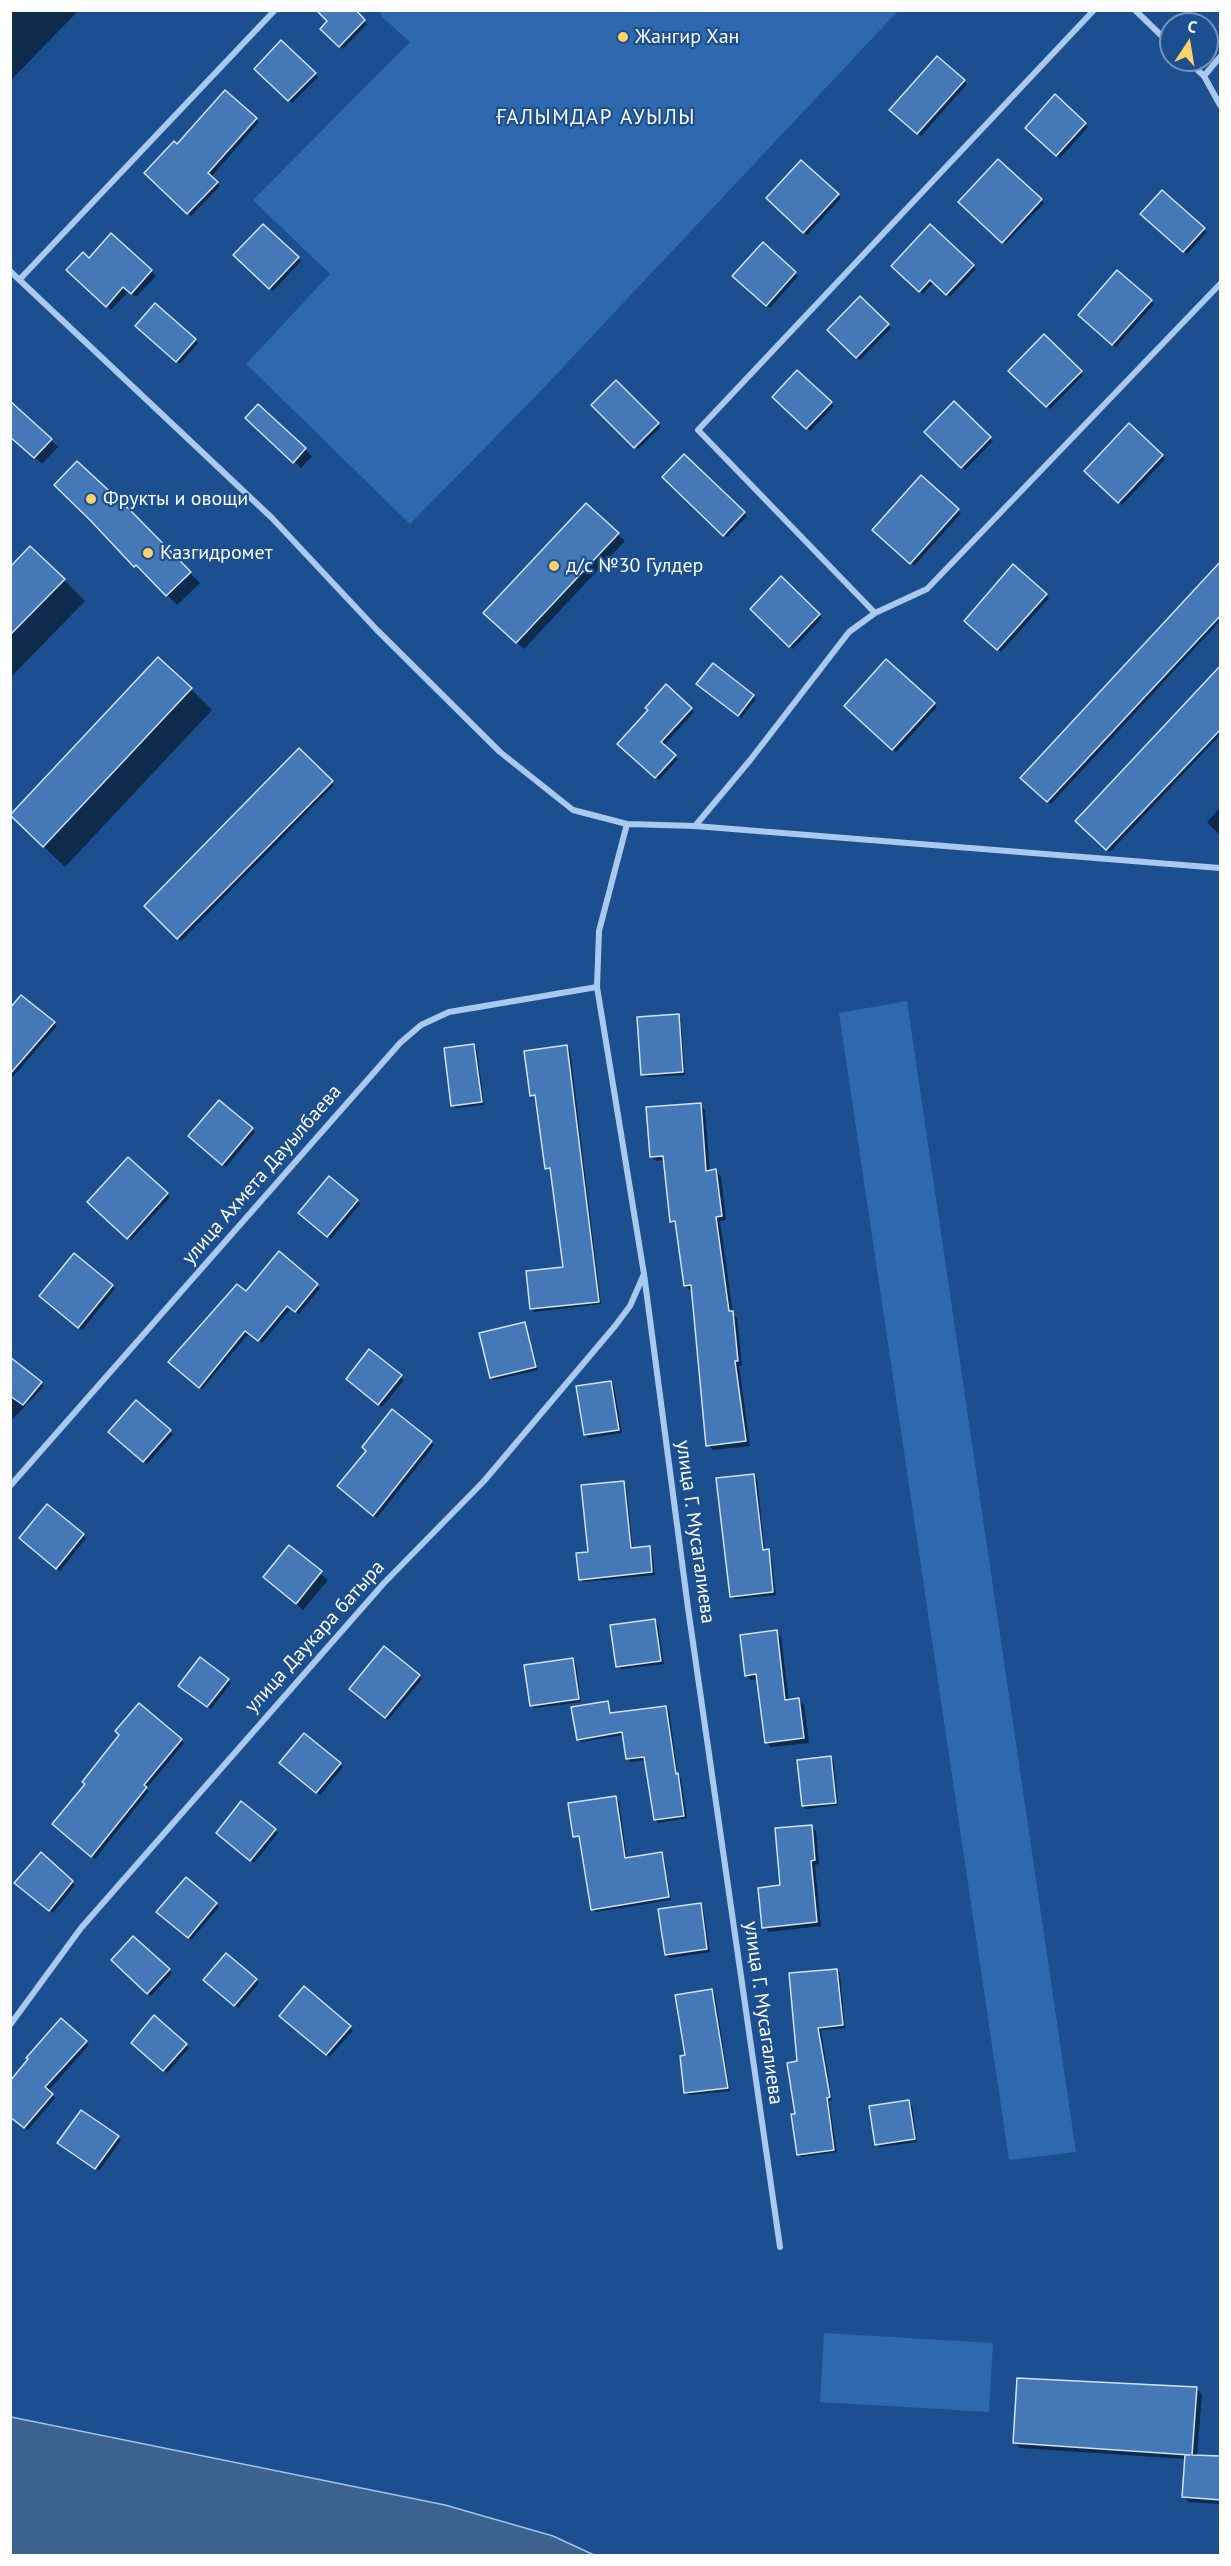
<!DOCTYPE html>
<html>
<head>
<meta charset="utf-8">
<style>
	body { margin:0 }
	#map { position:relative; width:1231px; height:2566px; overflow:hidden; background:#1b4f8f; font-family:"PT Sans",sans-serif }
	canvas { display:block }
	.frame { position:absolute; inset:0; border:12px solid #fff; pointer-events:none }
	.north { position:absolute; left:1159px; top:12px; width:60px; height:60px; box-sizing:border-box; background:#1b4f8f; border:2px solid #7695bc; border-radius:50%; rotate:12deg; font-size:16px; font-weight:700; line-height:24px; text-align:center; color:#fff }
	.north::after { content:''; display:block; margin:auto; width:21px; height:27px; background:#ffd166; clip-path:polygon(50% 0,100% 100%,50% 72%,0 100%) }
</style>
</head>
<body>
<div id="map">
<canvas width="1231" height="2566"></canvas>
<div class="frame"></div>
<div class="north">С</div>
</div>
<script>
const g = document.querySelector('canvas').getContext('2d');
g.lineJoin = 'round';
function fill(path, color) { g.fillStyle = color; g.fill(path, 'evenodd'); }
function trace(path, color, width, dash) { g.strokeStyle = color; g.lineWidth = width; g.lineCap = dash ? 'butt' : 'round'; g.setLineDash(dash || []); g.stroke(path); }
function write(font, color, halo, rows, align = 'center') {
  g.font = font + ' "PT Sans",sans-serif'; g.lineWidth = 4.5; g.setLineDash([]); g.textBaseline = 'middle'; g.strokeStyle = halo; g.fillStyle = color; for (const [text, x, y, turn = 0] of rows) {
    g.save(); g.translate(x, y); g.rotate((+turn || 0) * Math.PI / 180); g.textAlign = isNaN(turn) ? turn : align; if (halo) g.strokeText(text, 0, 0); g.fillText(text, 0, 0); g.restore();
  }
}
fill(new Path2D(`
	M 383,11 L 383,10 L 898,11 L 533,399 L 410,524 L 246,364 L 330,274 L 253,200 L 410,42 L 380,15 Z
	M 907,1001 L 1076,2152 L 1009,2160 L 839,1013 Z
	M 824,2333 L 993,2343 L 989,2412 L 820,2402 Z`), '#2e69ad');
const water = new Path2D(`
	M 11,2417 L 445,2505 L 553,2536 L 594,2555 L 11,2555 Z`);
fill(water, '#3c6290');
trace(water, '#9cc4f0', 1.5);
fill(new Path2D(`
	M 10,10 L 79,10 L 10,81 Z
	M 354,10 L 367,24 L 343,49 L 322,29 L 329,21 Z
	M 281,42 L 318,77 L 292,103 L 256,69 Z
	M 938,58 L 967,84 L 921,136 L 892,110 Z
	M 1056,96 L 1088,127 L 1060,158 L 1027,128 Z
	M 256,119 L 259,122 L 211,177 L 220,186 L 191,216 L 147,173 L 177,146 Z
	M 998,161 L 1044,203 L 1005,244 L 960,202 Z
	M 801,162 L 841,198 L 807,235 L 768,198 Z
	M 1162,192 L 1207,232 L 1187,254 L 1142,214 Z
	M 263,226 L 301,261 L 273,291 L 235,255 Z
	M 930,226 L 976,269 L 950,297 L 934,282 L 923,294 L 893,266 Z
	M 763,244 L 798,276 L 770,308 L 734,276 Z
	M 89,260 L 151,271 L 156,276 L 136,297 L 129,291 L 111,310 L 68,270 Z
	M 1117,272 L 1154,304 L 1116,347 L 1080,315 Z
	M 860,298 L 891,328 L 860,360 L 829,330 Z
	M 155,305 L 198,343 L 180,364 L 137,326 Z
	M 1044,336 L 1083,375 L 1050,409 L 1010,371 Z
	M 797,372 L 834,406 L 810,431 L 774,397 Z
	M 616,382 L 661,427 L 638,449 L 593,405 Z
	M 954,403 L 993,441 L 965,470 L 926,432 Z
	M 258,406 L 312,456 L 301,468 L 254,425 Z
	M 1129,425 L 1165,459 L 1122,505 L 1086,471 Z
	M 10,435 L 51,440 L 58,447 L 42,464 Z
	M 684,456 L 747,516 L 727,537 L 664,477 Z
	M 921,477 L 961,513 L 914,566 L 874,530 Z
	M 586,505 L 625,541 L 524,649 L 485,613 Z
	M 130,512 L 200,583 L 177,605 L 147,574 L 145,576 L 135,566 L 95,523 Z
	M 1220,563 L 1220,621 L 1051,804 L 1022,778 Z
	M 1014,566 L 1049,598 L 1001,652 L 966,621 Z
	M 10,569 L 64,580 L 85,601 L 10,678 Z
	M 781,578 L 822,618 L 793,649 L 752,609 Z
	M 886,661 L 937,707 L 896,752 L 846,706 Z
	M 713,665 L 756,699 L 741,718 L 701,686 Z
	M 1220,668 L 1220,735 L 1110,852 L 1077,821 Z
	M 666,686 L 694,712 L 663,746 L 678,759 L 659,780 L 619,744 L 650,710 Z
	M 191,689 L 212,710 L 65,867 L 12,816 Z
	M 299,750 L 334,785 L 181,941 L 146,906 Z
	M 1220,808 L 1220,835 L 1207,822 Z
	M 21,997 L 57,1026 L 10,1080 L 10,1011 Z
	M 678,1016 L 681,1019 L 685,1075 L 645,1077 L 642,1074 Z
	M 474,1046 L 477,1049 L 484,1105 L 456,1108 L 453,1105 Z
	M 567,1046 L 570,1050 L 601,1304 L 534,1312 L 531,1309 L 565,1268 L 552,1171 L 546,1168 L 536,1098 L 532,1095 Z
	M 700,1105 L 705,1110 L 710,1172 L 716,1171 L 721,1176 L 726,1220 L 720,1221 L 733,1314 L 737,1318 L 742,1365 L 739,1366 L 750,1446 L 713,1450 L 708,1445 L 693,1290 L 690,1290 L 685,1286 L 677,1226 L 672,1221 L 665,1160 L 656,1161 L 651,1156 Z
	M 252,1129 L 255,1132 L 226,1167 L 193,1139 Z
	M 128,1159 L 170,1197 L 131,1240 L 89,1202 Z
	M 357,1201 L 360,1204 L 331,1239 L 303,1216 Z
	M 280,1253 L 320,1288 L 299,1314 L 291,1308 L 262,1343 L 249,1333 L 202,1389 L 173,1365 L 246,1293 Z
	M 112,1286 L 115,1289 L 82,1330 L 44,1299 Z
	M 524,1324 L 527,1327 L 538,1370 L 494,1380 L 491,1377 Z
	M 370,1351 L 404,1380 L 382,1407 L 351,1382 Z
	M 10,1359 L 44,1386 L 10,1422 Z
	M 611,1382 L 614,1386 L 622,1433 L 589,1438 L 585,1435 Z
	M 136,1402 L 173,1434 L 147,1464 L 110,1432 Z
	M 431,1442 L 434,1445 L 377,1518 L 342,1489 L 368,1451 Z
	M 753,1476 L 757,1479 L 765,1551 L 771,1554 L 776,1595 L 735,1599 L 732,1596 Z
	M 623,1482 L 626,1485 L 633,1549 L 649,1547 L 652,1551 L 655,1575 L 584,1582 L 580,1579 L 590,1553 Z
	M 47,1506 L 86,1538 L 60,1571 L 24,1541 Z
	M 289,1547 L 328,1580 L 303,1610 L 265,1577 Z
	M 655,1620 L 658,1624 L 664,1664 L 621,1669 L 617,1666 Z
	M 776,1632 L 781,1637 L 789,1701 L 799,1700 L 804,1705 L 809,1743 L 771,1747 L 766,1742 L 758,1679 L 751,1680 L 746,1675 Z
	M 573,1660 L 576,1663 L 581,1702 L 535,1708 L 531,1705 Z
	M 419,1676 L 422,1679 L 388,1720 L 354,1692 Z
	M 228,1680 L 231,1683 L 211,1709 L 183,1689 Z
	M 607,1703 L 612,1715 L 666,1707 L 669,1710 L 678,1775 L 681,1778 L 687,1818 L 658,1823 L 655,1820 L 646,1760 L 631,1762 L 627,1759 L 624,1735 L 581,1742 L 578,1739 Z
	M 121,1735 L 181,1740 L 184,1743 L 146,1789 L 149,1791 L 95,1859 L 54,1824 Z
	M 830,1758 L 834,1761 L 838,1805 L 806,1809 L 803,1806 Z
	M 340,1764 L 343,1767 L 320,1795 L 284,1766 Z
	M 616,1798 L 619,1801 L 627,1859 L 661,1854 L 664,1857 L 671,1900 L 596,1912 L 593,1909 L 581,1839 L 575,1836 Z
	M 241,1803 L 278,1833 L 254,1863 L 221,1836 Z
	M 811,1826 L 816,1831 L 819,1864 L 815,1865 L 821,1926 L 769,1932 L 764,1927 Z
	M 41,1854 L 75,1885 L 53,1913 L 19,1886 Z
	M 216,1904 L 219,1907 L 191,1940 L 161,1914 Z
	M 700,1904 L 703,1907 L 710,1952 L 670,1958 L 666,1955 Z
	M 134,1938 L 172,1973 L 151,1996 L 113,1960 Z
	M 226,1955 L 259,1983 L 238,2008 L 205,1979 Z
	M 837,1970 L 840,1973 L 845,2028 L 821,2030 L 832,2100 L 829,2101 L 837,2152 L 801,2157 L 798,2154 L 797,2115 L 799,2062 Z
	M 712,1991 L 715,1994 L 730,2091 L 689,2095 L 686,2092 L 686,2056 Z
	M 155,2017 L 189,2048 L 167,2073 L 133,2043 Z
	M 284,2019 L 350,2028 L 353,2031 L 329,2057 Z
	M 61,2021 L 89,2045 L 48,2091 L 55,2098 L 28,2130 L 10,2116 Z
	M 909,2102 L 912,2105 L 917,2142 L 879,2147 L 876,2144 Z
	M 118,2137 L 121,2140 L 99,2171 L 62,2146 Z
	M 1196,2388 L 1202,2394 L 1197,2457 L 1220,2458 L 1220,2504 L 1189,2502 L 1184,2497 L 1186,2459 L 1020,2448 L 1014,2442 Z`), '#0007');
const building = new Path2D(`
	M 316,10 L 356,10 L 365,20 L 339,47 L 320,29 L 327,21 Z
	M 281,40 L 316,73 L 288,101 L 254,69 Z
	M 937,56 L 965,80 L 917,134 L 889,110 Z
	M 225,90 L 257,118 L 208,173 L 218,182 L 187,214 L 144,173 L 174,141 L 177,144 Z
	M 1055,94 L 1086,123 L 1056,156 L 1025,128 Z
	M 998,159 L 1042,199 L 1002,243 L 958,202 Z
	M 801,160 L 839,194 L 803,233 L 766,198 Z
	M 1162,190 L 1205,228 L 1183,252 L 1140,214 Z
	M 263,224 L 299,257 L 269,289 L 233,255 Z
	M 930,224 L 974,265 L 946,295 L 930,280 L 919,292 L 891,266 Z
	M 111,233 L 152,270 L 131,294 L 123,287 L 106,307 L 66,270 L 83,252 L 89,258 Z
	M 763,242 L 796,272 L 766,306 L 732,276 Z
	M 1117,270 L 1152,300 L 1112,345 L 1078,315 Z
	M 860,296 L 889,324 L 856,358 L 827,330 Z
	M 155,303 L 196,339 L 176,362 L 135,326 Z
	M 1044,334 L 1082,371 L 1046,407 L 1008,371 Z
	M 797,370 L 832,402 L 806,429 L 772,397 Z
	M 616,380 L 659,423 L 634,448 L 591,405 Z
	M 10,401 L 52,439 L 34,458 L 10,437 Z
	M 954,401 L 991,437 L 961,468 L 924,432 Z
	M 258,404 L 306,448 L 293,463 L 245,418 Z
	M 1129,423 L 1163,455 L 1118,503 L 1084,471 Z
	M 684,454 L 745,512 L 723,536 L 662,477 Z
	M 77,461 L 131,511 L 191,572 L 166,596 L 136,565 L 134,567 L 90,520 L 54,485 Z
	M 921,475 L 959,509 L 910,564 L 872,530 Z
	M 586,503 L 619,533 L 516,643 L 483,613 Z
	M 30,546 L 65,579 L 10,635 L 10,567 Z
	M 1221,561 L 1221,615 L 1047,802 L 1020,778 Z
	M 1013,564 L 1047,594 L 997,650 L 964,621 Z
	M 781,576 L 820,614 L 789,647 L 750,609 Z
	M 158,657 L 192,688 L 43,847 L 10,815 Z
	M 886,659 L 935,703 L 892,750 L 844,706 Z
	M 713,663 L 754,695 L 738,716 L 696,684 Z
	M 1221,665 L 1221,729 L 1106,850 L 1075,821 Z
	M 666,684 L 692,708 L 661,742 L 676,755 L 655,778 L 617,744 L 648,710 L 645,708 Z
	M 299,748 L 333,781 L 177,939 L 144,906 Z
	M 21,995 L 55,1022 L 10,1074 L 10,1008 Z
	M 679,1014 L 683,1072 L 641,1075 L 637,1017 Z
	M 474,1044 L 482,1102 L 451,1106 L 444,1048 Z
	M 567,1045 L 599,1302 L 530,1309 L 526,1271 L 563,1267 L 550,1168 L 545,1169 L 535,1095 L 530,1096 L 524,1051 Z
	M 219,1100 L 253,1128 L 222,1165 L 188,1136 Z
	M 701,1103 L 706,1171 L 716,1169 L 722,1216 L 716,1217 L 729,1311 L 733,1311 L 738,1361 L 735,1361 L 746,1441 L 706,1446 L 691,1285 L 684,1286 L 675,1221 L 670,1222 L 663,1156 L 650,1157 L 646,1107 Z
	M 128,1157 L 168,1193 L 127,1239 L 87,1202 Z
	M 329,1176 L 358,1200 L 327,1237 L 298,1213 Z
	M 279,1251 L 318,1284 L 295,1312 L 287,1306 L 258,1341 L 245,1331 L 199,1388 L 168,1362 L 237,1284 L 246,1291 Z
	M 74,1253 L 113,1285 L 78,1328 L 39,1296 Z
	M 525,1322 L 536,1367 L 490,1378 L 479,1333 Z
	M 369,1349 L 402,1375 L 378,1405 L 346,1379 Z
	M 10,1357 L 42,1382 L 23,1405 L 10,1396 Z
	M 611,1381 L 619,1430 L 584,1435 L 576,1386 Z
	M 136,1400 L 171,1430 L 143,1462 L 108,1432 Z
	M 392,1409 L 432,1441 L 373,1516 L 337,1486 L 366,1451 L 362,1447 Z
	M 754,1474 L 763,1550 L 769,1549 L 773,1592 L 730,1597 L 716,1478 Z
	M 624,1481 L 631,1548 L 650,1546 L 652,1572 L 579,1580 L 576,1553 L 588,1552 L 581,1485 Z
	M 47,1504 L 84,1534 L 56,1569 L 19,1538 Z
	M 289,1545 L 322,1571 L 296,1604 L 263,1577 Z
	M 655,1619 L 661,1661 L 616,1667 L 610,1625 Z
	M 777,1630 L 785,1700 L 799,1698 L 804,1738 L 765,1743 L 756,1674 L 745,1676 L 740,1635 Z
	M 384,1646 L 420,1675 L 385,1718 L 349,1689 Z
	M 200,1657 L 229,1679 L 207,1707 L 178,1686 Z
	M 573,1658 L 579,1699 L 530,1706 L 524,1665 Z
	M 608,1701 L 610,1713 L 666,1706 L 676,1774 L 678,1773 L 684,1816 L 654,1820 L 644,1757 L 626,1759 L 622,1732 L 577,1740 L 571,1707 Z
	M 139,1703 L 182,1739 L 144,1785 L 147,1787 L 91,1857 L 52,1824 L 85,1784 L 82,1782 L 119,1735 L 115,1731 Z
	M 304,1733 L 341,1763 L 316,1793 L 279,1763 Z
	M 831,1756 L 836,1803 L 802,1806 L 797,1760 Z
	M 616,1796 L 625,1858 L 662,1852 L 669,1897 L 591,1910 L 579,1836 L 573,1837 L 568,1803 Z
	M 241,1801 L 276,1829 L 250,1861 L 216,1833 Z
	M 812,1825 L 815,1860 L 811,1861 L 817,1922 L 762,1928 L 758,1888 L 780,1885 L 775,1828 Z
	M 41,1852 L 73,1881 L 49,1911 L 14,1883 Z
	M 186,1877 L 217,1903 L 188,1938 L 156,1912 Z
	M 701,1903 L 707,1949 L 665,1955 L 658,1909 Z
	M 133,1936 L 170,1969 L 147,1994 L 111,1960 Z
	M 226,1953 L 257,1979 L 234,2006 L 203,1980 Z
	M 837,1969 L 843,2025 L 818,2028 L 830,2097 L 827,2098 L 834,2150 L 797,2155 L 791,2114 L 795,2114 L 787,2063 L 797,2061 L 789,1973 Z
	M 304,1986 L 351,2026 L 326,2055 L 279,2016 Z
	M 712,1989 L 728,2088 L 684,2093 L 680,2056 L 685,2055 L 675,1995 Z
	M 154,2015 L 187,2044 L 163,2071 L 131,2043 Z
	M 61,2018 L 87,2041 L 45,2087 L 53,2094 L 24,2128 L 10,2117 L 10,2081 L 28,2059 L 26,2058 Z
	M 909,2100 L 915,2139 L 875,2145 L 869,2106 Z
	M 81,2110 L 119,2136 L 95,2169 L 57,2143 Z
	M 1017,2378 L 1197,2387 L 1192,2455 L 1221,2456 L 1221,2500 L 1182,2497 L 1185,2455 L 1190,2455 L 1013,2443 Z`);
fill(building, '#4478b7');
trace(building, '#cfe3fa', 1.5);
trace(new Path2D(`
	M 1135,10 L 1171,45
	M 1187,60 L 1204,76 L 1220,105
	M 1204,76 L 1220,57
	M 10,271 L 272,518 L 377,630 L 500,752 L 573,810 L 627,824 L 695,826 L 1220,868
	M 20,279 L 275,10
	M 875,613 L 698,430 L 1094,10
	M 627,824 L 599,931 L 597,987 L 644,1274 L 688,1608 L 780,2247
	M 695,826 L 751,759 L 849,632 L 875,613 L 927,589 L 1220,284
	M 10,1486 L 400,1043 L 421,1025 L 449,1012 L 597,987
	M 10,2025 L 81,1928 L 384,1583 L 484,1481 L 615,1326 L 630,1306 L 644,1274`), '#a9c9ee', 6);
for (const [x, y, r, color] of [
	[623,37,6,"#ffd166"],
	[91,499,6,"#ffd166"],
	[148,553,6,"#ffd166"],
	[554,566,6,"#ffd166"]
]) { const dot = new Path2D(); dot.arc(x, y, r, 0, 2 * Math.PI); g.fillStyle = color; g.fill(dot); trace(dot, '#1b4f8f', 2); }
write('20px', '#fff', '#1b4f8f', [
	["Жангир Хан",635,37],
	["Фрукты и овощи",103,499],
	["Казгидромет",160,553],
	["д/с №30 Гулдер",566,566]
], 'left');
write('20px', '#fff', '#1b4f8f', [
	["улица Ахмета Дауылбаева",262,1175,-49],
	["улица Г. Мусагалиева",695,1532,82],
	["улица Даукара батыра",315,1637,-48],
	["улица Г. Мусагалиева",763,2013,82]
]);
g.letterSpacing = '1.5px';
write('21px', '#fff', '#1b4f8f', [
	["ҒАЛЫМДАР АУЫЛЫ",596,118]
]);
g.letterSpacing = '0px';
</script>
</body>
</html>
